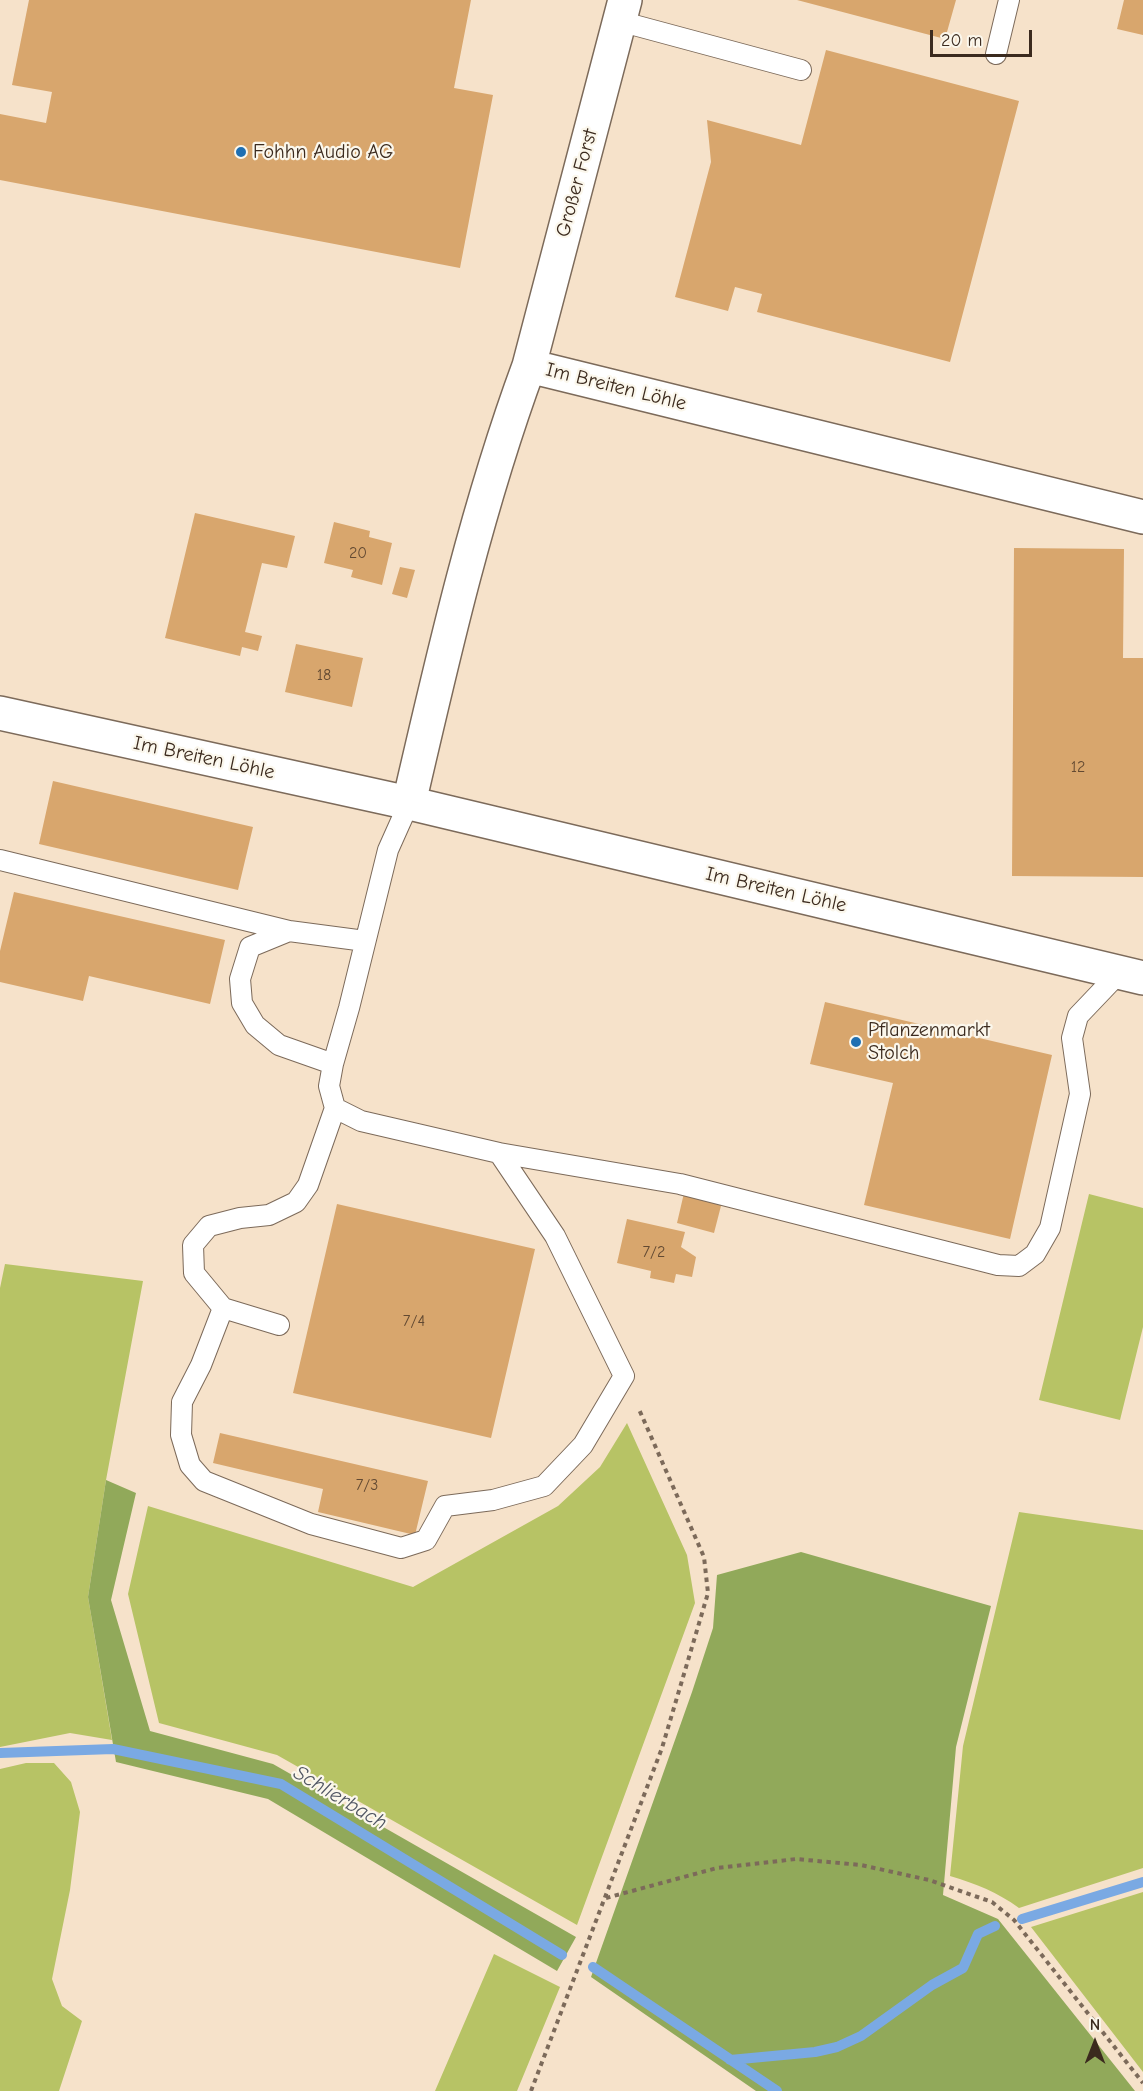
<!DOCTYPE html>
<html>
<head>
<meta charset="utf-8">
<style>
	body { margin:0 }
	#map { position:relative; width:1143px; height:2091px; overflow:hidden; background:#f6e2ca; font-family:"Comic Neue",sans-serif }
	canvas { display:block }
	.north { position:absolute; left:1065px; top:2013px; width:60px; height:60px; -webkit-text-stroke:4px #fbf7ec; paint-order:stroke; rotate:0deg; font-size:16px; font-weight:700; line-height:24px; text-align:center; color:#3b2a1e }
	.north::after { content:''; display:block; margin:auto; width:21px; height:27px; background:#3b2a1e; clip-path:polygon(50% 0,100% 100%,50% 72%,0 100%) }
	.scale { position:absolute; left:930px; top:30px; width:102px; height:27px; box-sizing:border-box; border:3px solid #3b2a1e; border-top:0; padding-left:8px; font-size:18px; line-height:21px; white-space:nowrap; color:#3b2a1e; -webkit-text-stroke:4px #fbf7ec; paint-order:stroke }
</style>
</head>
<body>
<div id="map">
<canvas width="1143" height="2091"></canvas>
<div class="north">N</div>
<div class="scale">20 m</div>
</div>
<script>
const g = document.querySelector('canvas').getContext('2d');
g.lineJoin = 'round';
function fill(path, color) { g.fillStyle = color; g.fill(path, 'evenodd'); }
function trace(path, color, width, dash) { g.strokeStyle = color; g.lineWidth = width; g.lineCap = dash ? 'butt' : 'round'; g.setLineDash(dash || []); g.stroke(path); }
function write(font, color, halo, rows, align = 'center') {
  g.font = font + ' "Comic Neue",sans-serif'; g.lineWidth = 4.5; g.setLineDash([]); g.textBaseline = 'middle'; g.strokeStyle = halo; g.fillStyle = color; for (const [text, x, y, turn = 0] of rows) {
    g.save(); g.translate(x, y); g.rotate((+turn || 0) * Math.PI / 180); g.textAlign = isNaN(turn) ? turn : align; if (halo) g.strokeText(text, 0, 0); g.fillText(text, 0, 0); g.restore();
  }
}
fill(new Path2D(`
	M 1089,1194 L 1143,1208 L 1143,1327 L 1120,1420 L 1039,1400 Z
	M 5,1264 L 143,1281 L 106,1480 L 88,1597 L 112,1740 L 70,1733 L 0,1747 L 0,1288 Z
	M 627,1423 L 687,1555 L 695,1603 L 577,1925 L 277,1755 L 159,1723 L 128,1594 L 148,1506 L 413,1587 L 558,1506 L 600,1467 Z
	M 1019,1512 L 1143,1530 L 1143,1868 L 1019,1908 C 997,1892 977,1884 950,1876 L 963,1746 Z
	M 26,1763 L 54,1763 L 71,1782 L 80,1812 L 70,1890 L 52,1979 L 62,2006 L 82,2021 L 59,2091 L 0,2091 L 0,1769 Z
	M 1143,1892 L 1143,2072 L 1031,1927 Z
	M 494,1954 L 560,1987 L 517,2091 L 435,2091 Z`), '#b7c365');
fill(new Path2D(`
	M 106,1480 L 136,1493 L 111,1600 L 150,1731 L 273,1764 L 576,1937 L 557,1971 L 268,1799 L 116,1762 L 88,1597 Z
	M 801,1552 L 991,1606 L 956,1747 L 943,1895 L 998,1919 L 1135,2091 L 756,2091 L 591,1977 L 692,1692 L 713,1628 L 717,1575 Z`), '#91a95a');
trace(new Path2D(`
	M 0,1753 L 113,1749 L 281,1784 L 562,1955
	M 1022,1919 L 1143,1882
	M 593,1967 L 777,2091
	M 730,2060 L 815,2052 L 837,2047 L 861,2036 L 932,1985 L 963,1968 L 978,1934 L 995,1926`), '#7aa9e3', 10);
fill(new Path2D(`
	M 29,0 L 471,0 L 454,88 L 493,95 L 460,268 L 0,180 L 0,114 L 46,123 L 52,92 L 12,85 Z
	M 797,0 L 956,0 L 945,39 Z
	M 1124,0 L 1143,0 L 1143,35 L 1117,29 Z
	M 826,50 L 1019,101 L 950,362 L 757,312 L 762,294 L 735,287 L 728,311 L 675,297 L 711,162 L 707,120 L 801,145 Z
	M 195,513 L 295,536 L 287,568 L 262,563 L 245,632 L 262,636 L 258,651 L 242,647 L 240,656 L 165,638 Z
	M 334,522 L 370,531 L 369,537 L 392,543 L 382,585 L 351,577 L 353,570 L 324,563 Z
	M 1014,548 L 1124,549 L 1123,658 L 1143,658 L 1143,877 L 1012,876 Z
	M 400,567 L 415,570 L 407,598 L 392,594 Z
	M 296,644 L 363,658 L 352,707 L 285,692 Z
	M 53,781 L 253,827 L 238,890 L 39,844 Z
	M 14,892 L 225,940 L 210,1004 L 89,976 L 83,1001 L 0,982 L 0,951 Z
	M 825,1002 L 1052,1055 L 1010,1239 L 864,1205 L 893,1083 L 810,1064 Z
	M 684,1193 L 722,1202 L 714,1233 L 677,1223 Z
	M 337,1204 L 535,1249 L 491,1438 L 293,1393 Z
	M 627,1219 L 685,1232 L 681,1247 L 696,1257 L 692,1277 L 676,1274 L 674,1283 L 650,1278 L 651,1271 L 617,1263 Z
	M 220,1433 L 428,1481 L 415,1535 L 318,1512 L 323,1489 L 213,1463 Z`), '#d8a66d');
const lane = new Path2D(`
	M 619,21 L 801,70
	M 996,54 L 1009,0
	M 0,860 L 289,931
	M 333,1064 L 279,1045 L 255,1025 L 242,1003 L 240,979 L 250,947 L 289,931 L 365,941
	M 499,1153 L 680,1184 L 998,1265 L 1019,1266 L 1035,1254 L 1050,1228 L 1080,1094 L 1072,1038 L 1078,1016 L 1119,973
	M 223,1308 L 201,1365 L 182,1402 L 181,1435 L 190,1465 L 204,1481 L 311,1524 L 401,1548 L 426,1540 L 445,1506 L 493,1500 L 544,1486 L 583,1445 L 624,1376 L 555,1236 L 499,1153 L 361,1121 L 335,1108 L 329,1086 L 333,1064 L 349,1008 L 388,850 L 409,803
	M 279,1325 L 223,1308 L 194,1273 L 193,1245 L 209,1226 L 240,1218 L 269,1215 L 296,1202 L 308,1185 L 335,1108`);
const street = new Path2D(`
	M 529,366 L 625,0
	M 0,713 L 409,803 L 1143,978
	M 409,803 C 443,656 477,507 529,366 L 1143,517`);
trace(lane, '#7c6a5a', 22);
trace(street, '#7c6a5a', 36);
trace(new Path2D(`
	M 606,1898 L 717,1868 L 796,1859 L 861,1865 L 929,1880 L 992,1902 L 1014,1920 L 1143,2083
	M 531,2091 L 662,1748 L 708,1593 L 704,1557 L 638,1407`), '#7c6a5a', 4, [4.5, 4.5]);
trace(lane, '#fff', 20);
trace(street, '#fff', 33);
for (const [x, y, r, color] of [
	[241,152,6,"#1f6fb2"],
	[856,1042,6,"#1f6fb2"]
]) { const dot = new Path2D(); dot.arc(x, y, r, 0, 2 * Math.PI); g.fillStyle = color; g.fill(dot); trace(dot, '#fbf7ec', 2); }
write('16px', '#624932', null, [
	["20",358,553],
	["18",324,675],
	["12",1078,767],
	["7/2",654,1252],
	["7/4",414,1321],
	["7/3",367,1485]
]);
write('20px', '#3b2a1e', '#fbf7ec', [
	["Fohhn Audio AG",253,152],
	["Pflanzenmarkt",868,1030],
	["Stolch",868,1053]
], 'left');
write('20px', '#3b2a1e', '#fbf7ec', [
	["Großer Forst",577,183,-75],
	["Im Breiten Löhle",616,387,14],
	["Im Breiten Löhle",204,758,12],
	["Im Breiten Löhle",776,890,13]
]);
write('italic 21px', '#515663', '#fbf7ec', [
	["Schlierbach",340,1798,31]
]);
</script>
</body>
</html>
